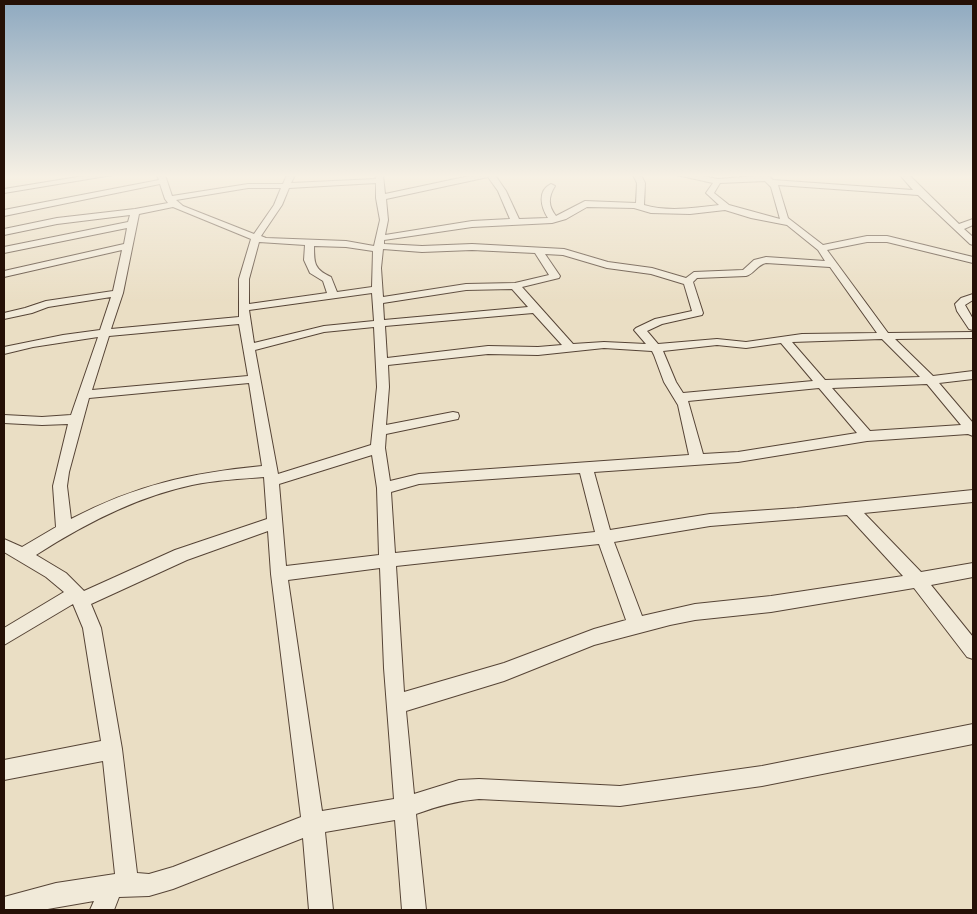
<!DOCTYPE html>
<html>
<head>
<meta charset="utf-8">
<style>
	body { margin:0 }
	#map { position:relative; width:977px; height:914px; overflow:hidden; background:#eadec4; font-family:"IM FELL Double Pica",serif }
	canvas { display:block }
	.frame { position:absolute; inset:0; border:5px solid #251006; pointer-events:none }
</style>
</head>
<body>
<div id="map">
<canvas width="977" height="914"></canvas>
<div class="frame"></div>
</div>
<script>
const g = document.querySelector('canvas').getContext('2d');
g.lineJoin = 'round';
function trace(path, color, width, dash) { g.strokeStyle = color; g.lineWidth = width; g.lineCap = dash ? 'butt' : 'round'; g.setLineDash(dash || []); g.stroke(path); }
function fill(path, color) { g.fillStyle = color; g.fill(path, 'evenodd'); }
const minor = new Path2D(`
	M 90,175 L 112,175 L 4,193 L 4,189 Z
	M 157,175 L 165,175 L 172,196 L 248,184 L 283,184 L 287,175 L 295,175 L 291,183 L 376,179 L 375,175 L 383,175 L 385,194 L 474,175 L 495,175 L 506,191 L 519,219 L 548,218 C 541,207 537,191 551,184 L 555,186 C 548,197 548,206 556,216 L 585,201 L 636,203 L 637,183 L 633,175 L 641,175 L 645,183 L 644,205 C 667,212 695,208 719,205 L 706,193 L 713,183 L 677,175 L 698,175 L 718,179 L 768,175 L 773,180 L 913,190 L 900,175 L 909,175 L 959,224 L 973,219 L 973,225 L 964,229 L 973,237 L 973,245 L 970,244 L 918,195 L 778,185 L 788,218 L 823,245 L 867,236 L 887,236 L 973,257 L 973,263 L 887,242 L 867,242 L 827,250 L 888,333 L 973,332 L 973,338 L 895,339 L 933,376 L 973,371 L 973,379 L 939,383 L 973,423 L 973,436 L 968,434 L 867,441 L 738,462 L 594,472 L 610,530 L 710,514 L 797,508 L 973,490 L 973,502 L 864,513 L 921,572 L 973,563 L 973,577 L 931,585 L 973,637 L 973,659 L 967,657 L 914,588 L 771,612 L 695,620 L 670,625 L 594,645 L 504,681 L 406,711 L 414,794 L 459,780 L 479,779 L 620,786 L 762,766 L 973,724 L 973,744 L 762,786 L 620,806 L 479,799 C 456,801 438,806 416,814 L 426,910 L 402,910 L 395,820 L 325,832 L 333,910 L 309,910 L 303,838 L 173,889 L 149,896 L 119,897 L 114,910 L 90,910 L 94,901 L 42,910 L 4,910 L 4,897 L 56,883 L 115,874 L 103,761 L 4,780 L 4,760 L 101,741 L 83,628 L 73,604 L 4,645 L 4,628 L 64,592 L 46,577 L 4,552 L 4,539 L 22,547 L 56,527 L 53,486 L 68,424 L 42,425 L 4,423 L 4,415 L 42,417 L 71,415 L 98,337 L 33,347 L 4,354 L 4,347 L 63,335 L 100,330 L 111,297 L 48,307 L 32,313 L 4,319 L 4,313 L 25,308 L 46,301 L 113,291 L 122,250 L 4,277 L 4,271 L 124,244 L 127,228 L 4,253 L 4,247 L 128,222 L 130,215 L 57,224 L 4,235 L 4,229 L 57,218 L 135,209 L 168,203 L 165,199 L 160,184 L 4,216 L 4,210 L 159,180 ZM 488,177 L 498,191 L 510,219 L 472,221 L 385,235 L 388,220 L 386,199 ZM 765,181 L 771,187 L 780,219 L 729,205 L 714,193 L 720,183 ZM 376,183 L 376,198 L 380,220 L 374,246 L 346,241 L 266,238 L 261,236 L 282,205 L 289,188 ZM 248,188 L 281,188 L 274,205 L 254,234 L 183,206 L 176,200 ZM 173,207 L 251,239 L 239,279 L 239,317 L 111,329 L 123,293 L 139,214 ZM 587,207 L 634,208 L 651,213 L 690,214 L 725,210 L 751,218 L 787,225 L 818,250 L 825,261 L 766,257 L 754,260 L 743,270 L 694,272 L 686,278 L 652,268 L 608,262 L 564,249 L 472,244 L 422,246 L 384,244 L 384,240 L 472,227 L 552,223 L 566,219 ZM 259,242 L 305,245 L 304,260 L 310,273 L 323,281 L 327,293 L 249,304 L 249,279 ZM 314,246 L 346,247 L 373,251 L 372,287 L 337,292 L 331,277 C 314,269 314,263 314,246 ZM 383,249 L 422,252 L 472,250 L 535,253 L 549,275 L 515,283 L 466,284 L 383,297 L 381,268 ZM 545,254 L 563,255 L 607,268 L 651,274 L 684,284 L 692,311 L 655,319 L 636,328 L 634,330 L 646,344 L 604,342 L 573,344 L 522,287 L 559,278 L 560,276 ZM 766,263 L 830,267 L 877,333 L 802,334 L 746,342 L 717,339 L 658,344 L 647,331 L 662,324 L 702,315 L 703,313 L 693,282 L 697,278 L 746,276 C 754,274 757,265 766,263 ZM 512,289 L 528,307 L 384,320 L 383,303 L 466,290 ZM 372,293 L 374,321 L 324,326 L 254,343 L 249,310 ZM 533,313 L 562,345 L 538,347 L 488,346 L 387,358 L 385,326 ZM 239,324 L 248,376 L 92,390 L 109,336 ZM 374,327 L 377,387 L 371,445 L 278,474 L 255,350 L 324,332 ZM 882,339 L 920,377 L 825,380 L 792,342 ZM 781,343 L 813,381 L 683,393 L 676,382 L 663,351 L 717,345 L 746,348 ZM 604,348 L 652,351 L 654,355 L 664,382 L 678,405 L 689,455 L 419,474 L 390,481 L 385,448 L 386,434 L 453,420 L 458,419 L 459,416 L 458,413 L 453,412 L 386,425 L 389,387 L 388,365 L 488,354 L 538,355 ZM 249,383 L 262,466 C 190,473 136,485 71,519 L 67,486 L 69,472 L 89,398 ZM 927,384 L 961,425 L 870,431 L 832,388 ZM 819,388 L 857,433 L 738,452 L 703,454 L 688,401 ZM 372,455 L 377,488 L 379,555 L 286,566 L 279,484 ZM 580,473 L 595,532 L 395,553 L 391,492 L 419,484 ZM 264,477 L 267,519 L 175,550 L 84,591 L 66,573 L 36,555 C 84,524 136,497 192,485 C 216,480 240,479 264,477 ZM 847,515 L 903,576 L 771,596 L 695,604 L 642,616 L 614,542 L 710,526 ZM 268,531 L 271,574 L 301,817 L 173,867 L 149,874 L 137,873 L 122,749 L 101,628 L 91,604 L 187,560 ZM 599,544 L 626,620 L 594,629 L 504,663 L 404,692 L 396,566 ZM 380,568 L 384,668 L 394,799 L 322,811 L 288,580 Z
	M 973,294 L 973,300 L 965,305 L 973,319 L 973,330 L 969,329 L 957,311 L 955,304 L 961,298 Z`);
trace(minor, '#564436', 2);
fill(minor, '#f1ead9');
const sky = g.createLinearGradient(0, 0, 0, 303);
sky.addColorStop(0, '#8ea9c0');
sky.addColorStop(0.58, '#f6f0e4');
sky.addColorStop(1, '#f6f0e400');
g.fillStyle = sky;
g.fillRect(0, 0, 977, 303);
</script>
</body>
</html>
